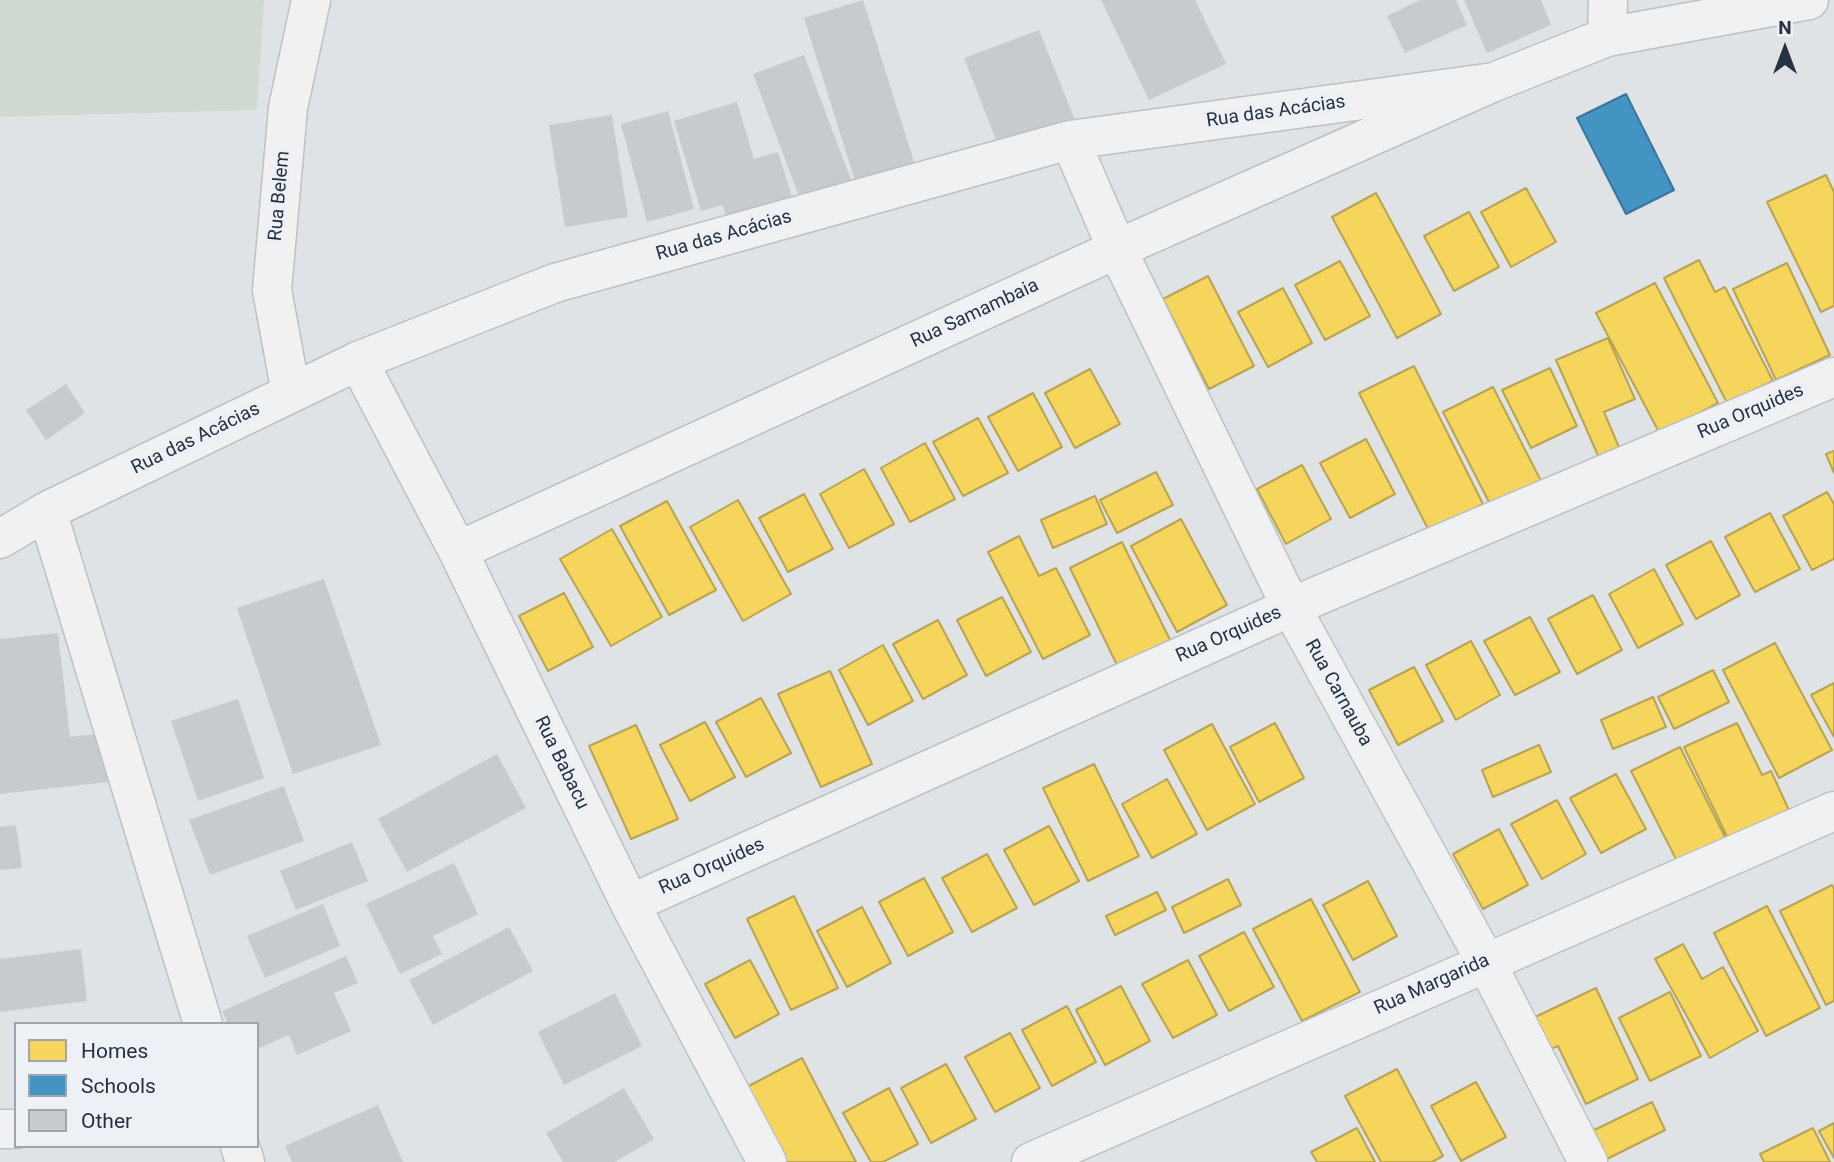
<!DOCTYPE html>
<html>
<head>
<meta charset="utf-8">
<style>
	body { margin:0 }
	#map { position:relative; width:1834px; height:1162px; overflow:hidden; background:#e0e3e5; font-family:Roboto,sans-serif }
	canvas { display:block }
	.legend { position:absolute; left:14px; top:1022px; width:245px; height:126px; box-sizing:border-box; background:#edf1f6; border:2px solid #9da5ad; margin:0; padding:9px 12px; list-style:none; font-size:21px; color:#26323f }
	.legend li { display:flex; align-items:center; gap:14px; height:35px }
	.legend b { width:35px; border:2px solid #9da5ad }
	.north { position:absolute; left:1750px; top:14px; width:70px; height:70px; -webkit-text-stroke:5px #edf1f6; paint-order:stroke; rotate:0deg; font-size:19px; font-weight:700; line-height:28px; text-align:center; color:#26323f }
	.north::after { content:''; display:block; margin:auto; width:24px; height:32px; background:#26323f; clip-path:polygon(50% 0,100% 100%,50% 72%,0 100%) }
</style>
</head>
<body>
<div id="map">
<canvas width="1834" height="1162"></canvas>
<ul class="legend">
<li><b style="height:19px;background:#f6d55c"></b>Homes</li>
<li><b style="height:19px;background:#4393c3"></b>Schools</li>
<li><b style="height:19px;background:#c8cbcd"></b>Other</li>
</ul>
<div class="north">N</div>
</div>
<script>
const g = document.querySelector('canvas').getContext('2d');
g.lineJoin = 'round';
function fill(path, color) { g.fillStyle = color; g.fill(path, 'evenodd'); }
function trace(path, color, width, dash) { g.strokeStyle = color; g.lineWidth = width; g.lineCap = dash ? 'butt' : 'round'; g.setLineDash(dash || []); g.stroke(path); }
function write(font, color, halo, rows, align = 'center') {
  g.font = font + ' Roboto,sans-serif'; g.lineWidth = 7; g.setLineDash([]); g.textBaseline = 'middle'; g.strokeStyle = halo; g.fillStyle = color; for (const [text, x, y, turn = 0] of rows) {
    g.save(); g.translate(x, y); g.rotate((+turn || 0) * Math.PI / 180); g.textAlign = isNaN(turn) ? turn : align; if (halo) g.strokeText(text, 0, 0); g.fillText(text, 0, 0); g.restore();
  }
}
fill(new Path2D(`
	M 0,0 L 264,0 L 257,110 L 0,117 Z`), '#d1dad0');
const homes = new Path2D(`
	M 1826,175 L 1834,192 L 1834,306 L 1821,312 L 1767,202 Z
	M 1526,188 L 1556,242 L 1511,267 L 1481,212 Z
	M 1376,193 L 1441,314 L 1397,338 L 1332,217 Z
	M 1469,212 L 1499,267 L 1454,291 L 1424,236 Z
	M 1699,260 L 1715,292 L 1725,287 L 1773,381 L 1727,403 L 1664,278 Z
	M 1340,261 L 1370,316 L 1325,340 L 1295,285 Z
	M 1787,263 L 1830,355 L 1776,380 L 1733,289 Z
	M 1208,276 L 1254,366 L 1209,389 L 1163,299 Z
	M 1655,283 L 1718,403 L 1660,434 L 1596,313 Z
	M 1283,288 L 1312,343 L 1268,367 L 1238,312 Z
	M 1608,338 L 1635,399 L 1604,412 L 1621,452 L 1600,460 L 1556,360 Z
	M 1414,366 L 1483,504 L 1429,531 L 1359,393 Z
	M 1550,368 L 1577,426 L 1531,448 L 1502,390 Z
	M 1090,369 L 1120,424 L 1075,448 L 1045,393 Z
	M 1493,387 L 1541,481 L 1491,506 L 1443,412 Z
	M 1033,393 L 1062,447 L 1018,471 L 988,417 Z
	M 978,418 L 1008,473 L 963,496 L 933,442 Z
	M 1366,439 L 1395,494 L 1350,518 L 1320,463 Z
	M 925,443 L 955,499 L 910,522 L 881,468 Z
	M 1834,451 L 1834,473 L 1826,454 Z
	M 1302,465 L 1331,519 L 1286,544 L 1257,489 Z
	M 864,469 L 894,524 L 849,548 L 820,494 Z
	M 1156,472 L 1173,505 L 1117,533 L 1100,500 Z
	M 1827,492 L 1834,504 L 1834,559 L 1812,570 L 1783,516 Z
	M 804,494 L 833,549 L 788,572 L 759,518 Z
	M 1095,496 L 1107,524 L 1053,548 L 1041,520 Z
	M 738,500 L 791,594 L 743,621 L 690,527 Z
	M 667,501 L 716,590 L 669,615 L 620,526 Z
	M 1770,513 L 1800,569 L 1755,592 L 1725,537 Z
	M 1181,519 L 1227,605 L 1177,632 L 1131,546 Z
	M 612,529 L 662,617 L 611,646 L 560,559 Z
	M 1019,536 L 1039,576 L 1056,568 L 1090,635 L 1043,659 L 988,552 Z
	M 1711,541 L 1740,595 L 1696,619 L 1666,565 Z
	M 1122,542 L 1170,640 L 1117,665 L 1070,568 Z
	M 1654,569 L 1683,624 L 1638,648 L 1609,594 Z
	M 564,593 L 593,647 L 548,671 L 519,616 Z
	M 1593,595 L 1622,650 L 1577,674 L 1548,619 Z
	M 1002,597 L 1031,652 L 986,676 L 957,620 Z
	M 1530,617 L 1560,672 L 1515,695 L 1484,641 Z
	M 938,620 L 967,675 L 923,699 L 893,644 Z
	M 1471,641 L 1500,695 L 1456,720 L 1426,665 Z
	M 1775,643 L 1832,750 L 1779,778 L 1723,670 Z
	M 883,645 L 913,701 L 868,725 L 839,670 Z
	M 1414,667 L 1443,721 L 1398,745 L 1369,690 Z
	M 1713,670 L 1729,702 L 1674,729 L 1658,697 Z
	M 830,671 L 872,764 L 821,787 L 778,694 Z
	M 1834,683 L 1834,737 L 1811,695 Z
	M 1653,697 L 1666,727 L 1613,749 L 1601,720 Z
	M 761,698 L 791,753 L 746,777 L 716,722 Z
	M 705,722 L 735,777 L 690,801 L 660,745 Z
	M 1275,723 L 1304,778 L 1259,802 L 1230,747 Z
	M 1737,723 L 1762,775 L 1771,771 L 1793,819 L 1732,847 L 1684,747 Z
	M 1212,724 L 1255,804 L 1207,830 L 1164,750 Z
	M 636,725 L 678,819 L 631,839 L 589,746 Z
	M 1539,745 L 1551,772 L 1493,797 L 1482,770 Z
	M 1680,747 L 1726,839 L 1678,863 L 1631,771 Z
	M 1094,764 L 1139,856 L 1088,881 L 1043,788 Z
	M 1616,774 L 1646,829 L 1601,853 L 1570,798 Z
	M 1167,779 L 1197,834 L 1152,858 L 1122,804 Z
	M 1557,800 L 1586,854 L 1542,879 L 1511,824 Z
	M 1049,826 L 1079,881 L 1034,905 L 1004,850 Z
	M 1499,829 L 1528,885 L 1483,909 L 1453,854 Z
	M 987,854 L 1017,908 L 972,932 L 942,878 Z
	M 924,878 L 953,932 L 908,956 L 879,902 Z
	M 1228,879 L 1241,905 L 1184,933 L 1172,907 Z
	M 1368,881 L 1397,936 L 1353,960 L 1323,905 Z
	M 1832,885 L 1834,889 L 1834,1001 L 1826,1005 L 1780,911 Z
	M 1157,892 L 1166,910 L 1115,935 L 1106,916 Z
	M 794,896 L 838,988 L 791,1010 L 747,919 Z
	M 1311,899 L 1360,992 L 1302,1021 L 1253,929 Z
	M 1767,906 L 1820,1008 L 1766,1036 L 1714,933 Z
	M 862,907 L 891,963 L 847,987 L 817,931 Z
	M 1244,932 L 1274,987 L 1229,1011 L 1199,956 Z
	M 1683,944 L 1702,979 L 1723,967 L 1758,1031 L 1710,1058 L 1655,959 Z
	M 750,960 L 779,1014 L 735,1038 L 705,984 Z
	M 1188,960 L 1217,1015 L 1173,1038 L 1142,984 Z
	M 1121,986 L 1150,1041 L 1105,1065 L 1076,1010 Z
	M 1596,988 L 1638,1079 L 1586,1104 L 1558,1046 L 1548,1050 L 1533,1018 Z
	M 1670,992 L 1701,1056 L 1650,1081 L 1619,1018 Z
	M 1067,1006 L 1096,1062 L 1052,1086 L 1022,1030 Z
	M 1010,1033 L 1040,1088 L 995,1112 L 965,1057 Z
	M 802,1058 L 856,1162 L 785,1162 L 745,1088 Z
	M 946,1064 L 976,1119 L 931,1143 L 901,1088 Z
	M 1397,1069 L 1443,1156 L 1432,1162 L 1381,1162 L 1345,1096 Z
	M 1476,1082 L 1506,1137 L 1461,1161 L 1431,1106 Z
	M 889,1088 L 918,1144 L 883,1162 L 871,1162 L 843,1113 Z
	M 1652,1102 L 1665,1130 L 1603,1161 L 1588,1133 Z
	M 1834,1123 L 1834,1158 L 1819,1131 Z
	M 1357,1128 L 1375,1162 L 1317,1162 L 1311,1152 Z
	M 1813,1128 L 1830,1162 L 1764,1162 L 1760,1154 Z`);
fill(homes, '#f6d55c');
trace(homes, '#b8a453', 2);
const schools = new Path2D(`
	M 1626,94 L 1674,190 L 1626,214 L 1577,118 Z`);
fill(schools, '#4393c3');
trace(schools, '#3a769b', 2);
fill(new Path2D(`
	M 863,0 L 916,168 L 857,187 L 804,18 Z
	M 1101,0 L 1195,0 L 1226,64 L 1149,100 Z
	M 1420,0 L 1456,0 L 1467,25 L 1405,53 L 1387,16 Z
	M 1464,0 L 1541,0 L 1551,25 L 1487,53 Z
	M 1039,30 L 1077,125 L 1002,155 L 964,58 Z
	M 804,55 L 854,188 L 803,207 L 753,74 Z
	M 737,102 L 754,159 L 778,152 L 794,203 L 728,223 L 723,205 L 701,211 L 674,121 Z
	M 668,111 L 694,209 L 647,222 L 621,124 Z
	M 612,115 L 628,217 L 565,227 L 549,125 Z
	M 66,384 L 85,413 L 46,440 L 26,410 Z
	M 324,579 L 381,745 L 293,774 L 237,608 Z
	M 58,633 L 70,737 L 103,733 L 108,782 L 0,794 L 0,639 Z
	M 238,699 L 264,778 L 198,801 L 171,721 Z
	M 497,754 L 526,808 L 407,872 L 378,819 Z
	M 284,786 L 304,841 L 210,875 L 189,820 Z
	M 16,825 L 22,868 L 0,870 L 0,827 Z
	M 352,842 L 368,881 L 296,910 L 280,871 Z
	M 454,863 L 478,914 L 433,936 L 442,954 L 400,974 L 366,904 Z
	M 323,904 L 340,946 L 265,978 L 247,936 Z
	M 509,927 L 533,971 L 433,1025 L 409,980 Z
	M 81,949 L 87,1001 L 0,1012 L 0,959 Z
	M 346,956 L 358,983 L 334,993 L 351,1031 L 297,1055 L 289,1035 L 257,1049 L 257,1024 L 228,1024 L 222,1011 Z
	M 615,993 L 642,1046 L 564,1085 L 538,1032 Z
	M 624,1088 L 654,1139 L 615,1162 L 563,1162 L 546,1133 Z
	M 378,1105 L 403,1162 L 292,1162 L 285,1146 Z`), '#c8cbcd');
const minor = new Path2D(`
	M 1607,37 L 1608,0
	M 1070,140 L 1117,249 L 1291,607 L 1486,962 L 1588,1162
	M 358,361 L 458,551 L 630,904 L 767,1162
	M 291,393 L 272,290 L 288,108 L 311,0
	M 47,511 L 203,1024
	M 0,539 L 47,511 L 358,361 L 555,283 L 1070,140 L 1494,82
	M 458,551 L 1117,249 L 1494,82 L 1607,37 L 1809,0
	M 630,904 L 1291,607 L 1834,377
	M 0,1129 L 16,1129
	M 240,1146 L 245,1162
	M 1031,1162 L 1834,811`);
trace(minor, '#bec1c3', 41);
trace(minor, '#eff1f2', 38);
write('19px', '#26323f', '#edf1f6', [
	["Rua das Acácias",1276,112,-8],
	["Rua Belem",280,196,-85],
	["Rua das Acácias",724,236,-16],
	["Rua Samambaia",975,314,-25],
	["Rua Orquides",1751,412,-23],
	["Rua das Acácias",196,439,-26],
	["Rua Orquides",1229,635,-24],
	["Rua Carnauba",1338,693,61],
	["Rua Babacu",561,763,64],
	["Rua Orquides",712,867,-24],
	["Rua Margarida",1432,985,-24]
]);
</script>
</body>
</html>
